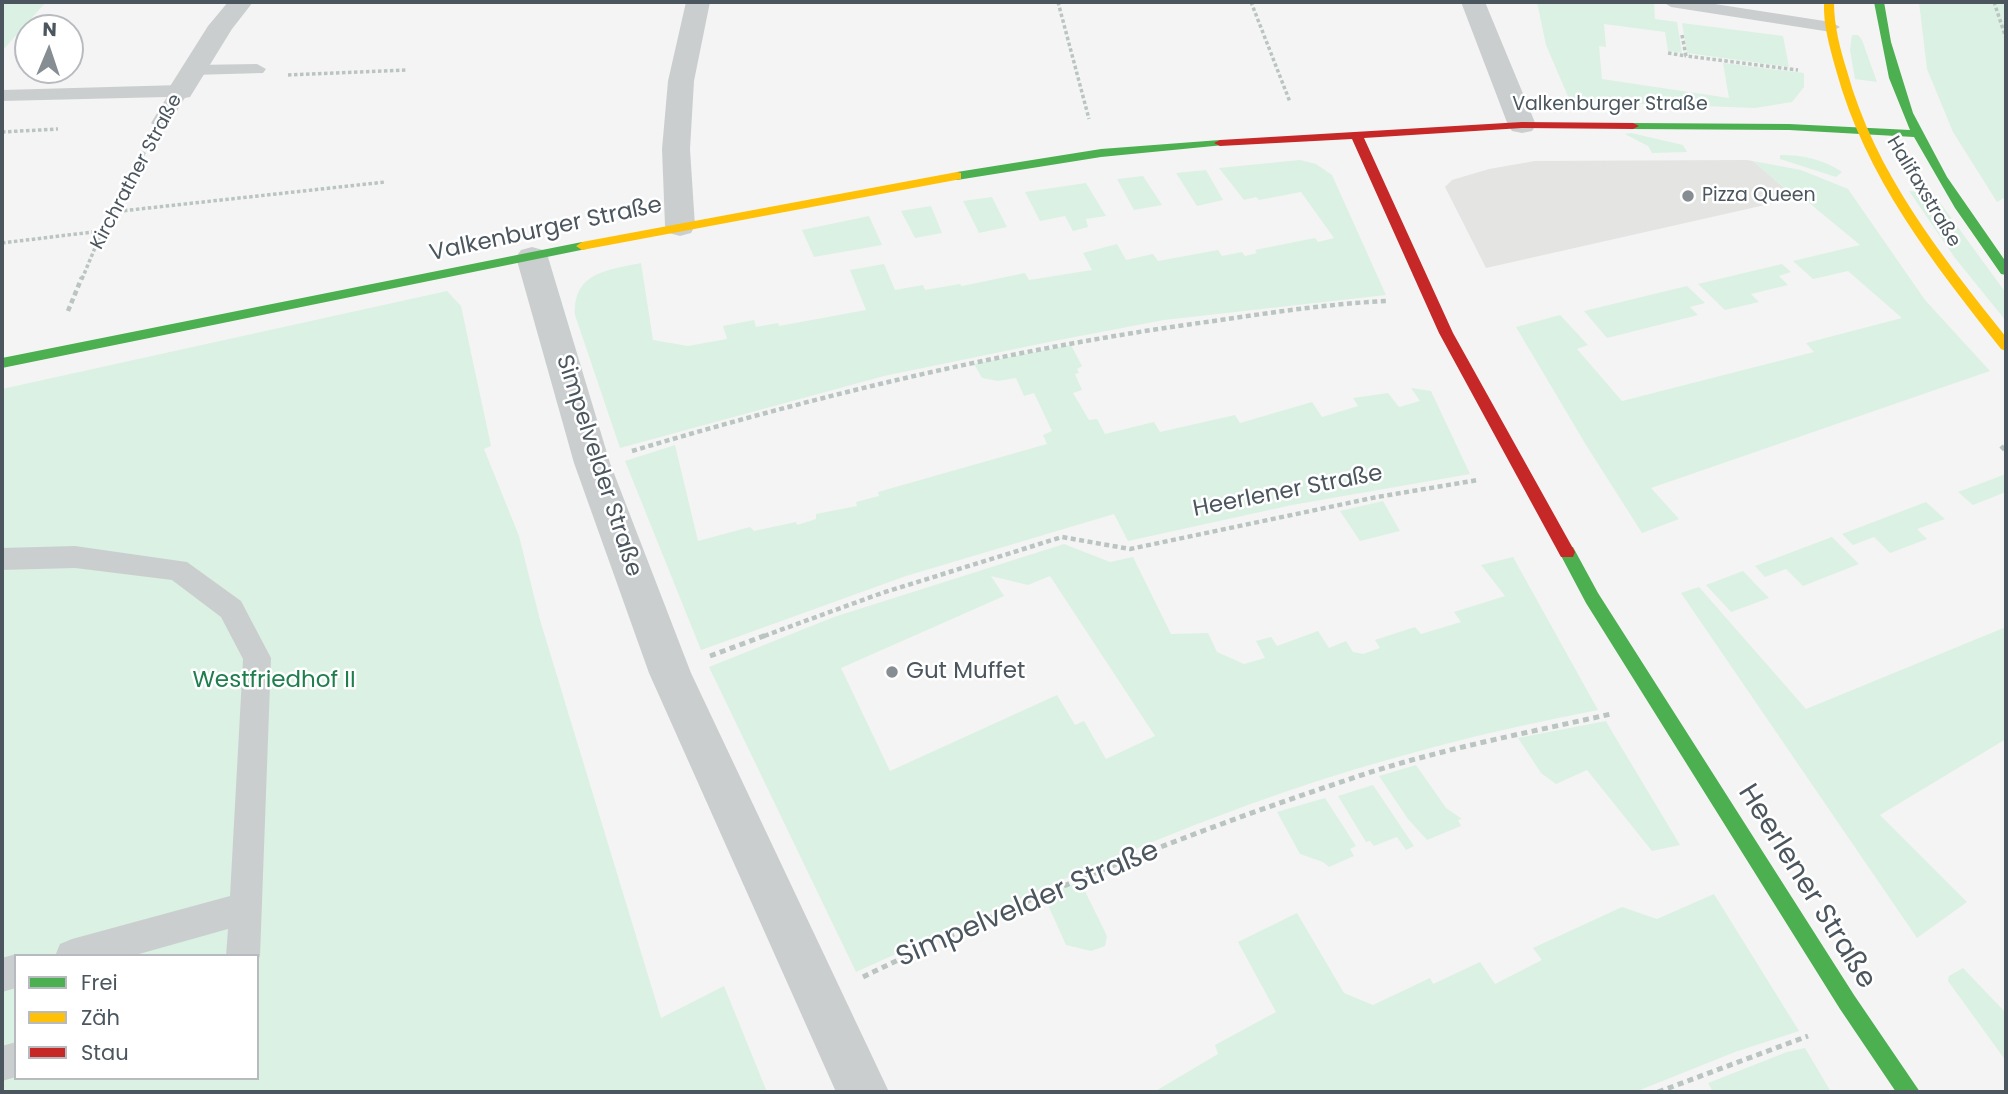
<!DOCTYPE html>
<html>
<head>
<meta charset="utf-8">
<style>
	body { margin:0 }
	#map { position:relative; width:2008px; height:1094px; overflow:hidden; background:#f4f4f4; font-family:Poppins,sans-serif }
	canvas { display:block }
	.frame { position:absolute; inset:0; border:4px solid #4b565f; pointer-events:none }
	.legend { position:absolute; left:14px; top:954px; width:245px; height:126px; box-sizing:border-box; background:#fff; border:2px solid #b7bbbf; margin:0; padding:9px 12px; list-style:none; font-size:21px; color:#4b565f }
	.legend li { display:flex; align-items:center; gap:14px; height:35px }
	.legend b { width:35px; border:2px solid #b7bbbf }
	.north { position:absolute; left:14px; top:14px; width:70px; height:70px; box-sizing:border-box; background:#fff; border:2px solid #b7bbbf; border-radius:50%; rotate:2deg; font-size:19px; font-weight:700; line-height:28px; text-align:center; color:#4b565f }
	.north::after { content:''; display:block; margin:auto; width:24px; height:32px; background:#868d93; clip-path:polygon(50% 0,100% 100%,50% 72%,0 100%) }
</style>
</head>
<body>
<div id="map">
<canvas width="2008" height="1094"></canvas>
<div class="frame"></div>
<ul class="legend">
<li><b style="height:9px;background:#4caf50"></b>Frei</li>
<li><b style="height:9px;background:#ffc107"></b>Zäh</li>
<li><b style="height:9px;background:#c62828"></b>Stau</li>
</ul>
<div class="north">N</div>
</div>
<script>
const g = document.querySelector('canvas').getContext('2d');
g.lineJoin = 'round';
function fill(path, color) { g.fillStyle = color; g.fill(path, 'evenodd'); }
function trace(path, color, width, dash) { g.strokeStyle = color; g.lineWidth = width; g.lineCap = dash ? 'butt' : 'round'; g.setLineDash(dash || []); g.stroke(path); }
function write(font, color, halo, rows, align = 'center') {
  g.font = font + ' Poppins,sans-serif'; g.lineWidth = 5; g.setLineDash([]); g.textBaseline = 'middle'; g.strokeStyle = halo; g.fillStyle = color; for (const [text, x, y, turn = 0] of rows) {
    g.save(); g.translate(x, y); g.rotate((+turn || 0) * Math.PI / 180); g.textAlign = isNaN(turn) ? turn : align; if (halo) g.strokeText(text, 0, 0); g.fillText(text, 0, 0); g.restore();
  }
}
fill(new Path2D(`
	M 1746,160 L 1753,161 L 1796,198 L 1486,268 L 1445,187 L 1452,180 L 1489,169 L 1535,161 Z`), '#e4e4e2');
fill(new Path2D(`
	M 2,2 L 46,2 L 2,51 Z
	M 1537,2 L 1654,2 L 1655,19 L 1677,22 L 1682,53 L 1668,51 L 1665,32 L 1604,24 L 1606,47 L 1599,46 L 1602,79 L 1729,98 L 1723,63 L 1804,73 L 1804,87 L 1792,102 L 1755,108 L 1570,101 L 1546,45 Z
	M 1919,2 L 2006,2 L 2006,197 L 1997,202 L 1953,132 L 1927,69 Z
	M 1682,23 L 1783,36 L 1789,67 L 1687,53 Z
	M 1852,35 L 1858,35 L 1862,40 L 1877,82 L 1855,79 L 1850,50 Z
	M 1631,133 L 1683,145 L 1687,152 L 1652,153 L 1648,146 L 1625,134 Z
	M 1780,155 C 1804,155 1822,159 1842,172 L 1836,177 L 1780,159 Z
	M 1300,160 L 1316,164 L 1332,175 L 1386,295 L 1164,320 L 1054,341 L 884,376 L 620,448 L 575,315 C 573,272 608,270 641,263 L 653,340 L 688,346 L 727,339 L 723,326 L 754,320 L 756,327 L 778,323 L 779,326 L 866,310 L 850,270 L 884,264 L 895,290 L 923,285 L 925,290 L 960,284 L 962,286 L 1025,273 L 1029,280 L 1092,270 L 1083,253 L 1117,244 L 1126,260 L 1153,254 L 1158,261 L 1218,250 L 1222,256 L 1242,252 L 1245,256 L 1257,253 L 1255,250 L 1315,238 L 1318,242 L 1334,238 L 1301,192 L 1259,200 L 1256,197 L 1244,200 L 1219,168 Z
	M 1753,161 L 1801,170 L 1848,189 L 1925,300 L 1990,371 L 1651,488 L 1679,519 L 1642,533 L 1586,445 L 1516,327 L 1560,315 L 1588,345 L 1577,349 L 1622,401 L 1814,352 L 1806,343 L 1902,318 L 1848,271 L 1813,279 L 1793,261 L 1860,245 L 1802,197 L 1796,198 Z
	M 1206,170 L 1223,200 L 1197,206 L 1176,173 Z
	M 1143,176 L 1162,205 L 1134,210 L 1117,179 Z
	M 1086,183 L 1106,216 L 1086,219 L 1088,227 L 1073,231 L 1065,216 L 1040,221 L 1025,192 Z
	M 1909,191 L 1933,193 L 2006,293 L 2006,321 L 1955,258 Z
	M 992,197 L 1007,227 L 979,233 L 963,201 Z
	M 931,206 L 942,233 L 915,238 L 901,211 Z
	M 869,216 L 882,245 L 814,257 L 802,230 Z
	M 1782,264 L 1791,272 L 1779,276 L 1788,285 L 1751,294 L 1759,302 L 1725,310 L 1698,284 Z
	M 1687,286 L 1705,303 L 1690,307 L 1698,315 L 1607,338 L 1584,311 Z
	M 447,291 L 461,306 L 491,446 L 484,449 L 519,536 L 540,620 L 661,1018 L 724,986 L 767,1092 L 2,1092 L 2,389 ZM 16,956 L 257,956 L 257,1078 L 16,1078 Z
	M 1071,345 L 1082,366 L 1077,369 L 1079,373 L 1075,374 L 1082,390 L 1073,393 L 1089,420 L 1097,419 L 1105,434 L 1154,422 L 1160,432 L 1235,415 L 1240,423 L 1312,402 L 1322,417 L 1358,406 L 1353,398 L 1388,393 L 1399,407 L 1420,401 L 1411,388 L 1431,391 L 1470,474 L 1292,505 L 1128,541 L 1114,514 L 906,576 L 701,650 L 625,461 L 675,445 L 698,541 L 750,527 L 754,531 L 796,522 L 797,525 L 816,519 L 816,514 L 857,506 L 856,502 L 879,496 L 878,492 L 1047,444 L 1043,435 L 1052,431 L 1034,393 L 1024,396 L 1016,378 L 998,381 L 982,378 L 974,364 Z
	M 2006,474 L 2006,492 L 1973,505 L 1958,492 Z
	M 1383,501 L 1400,531 L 1360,541 L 1340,511 Z
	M 1926,502 L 1945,519 L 1917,529 L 1927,539 L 1890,553 L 1874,537 L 1853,545 L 1842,534 Z
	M 1832,537 L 1859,564 L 1803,586 L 1786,569 L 1765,577 L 1755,566 Z
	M 1064,544 L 1110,562 L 1133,557 L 1171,634 L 1208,633 L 1217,652 L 1244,664 L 1265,658 L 1256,641 L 1271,637 L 1277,646 L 1318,631 L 1329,648 L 1346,641 L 1353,652 L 1363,654 L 1380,648 L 1375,640 L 1415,627 L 1421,634 L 1461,622 L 1454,612 L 1505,596 L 1481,565 L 1513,557 L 1598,710 C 1488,731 1383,758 1276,795 C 1133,845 995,910 856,972 L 709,667 L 834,617 ZM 991,576 L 1028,585 L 1050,576 L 1155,736 L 1106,759 L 1084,721 L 1075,725 L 1057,695 L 890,771 L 841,668 L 1004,596 Z
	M 1743,571 L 1769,598 L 1731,612 L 1706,585 Z
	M 1699,587 L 1806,709 L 2006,627 L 2006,739 L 1880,815 L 1967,902 L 1917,938 L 1681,593 Z
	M 1606,721 L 1611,730 L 1680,845 L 1652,851 L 1587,770 L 1556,784 L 1541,773 L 1518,738 Z
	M 1416,765 L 1446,808 L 1462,819 L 1458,820 L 1461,826 L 1427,840 L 1408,819 L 1379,776 Z
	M 1373,785 L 1414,846 L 1406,850 L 1397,837 L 1374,846 L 1370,841 L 1366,842 L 1338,796 Z
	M 1325,798 L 1356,846 L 1350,849 L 1354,856 L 1329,867 L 1323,862 L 1300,854 L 1277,812 Z
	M 1080,881 L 1107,936 L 1105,946 L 1091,951 L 1066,945 L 1044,896 Z
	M 1714,894 L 1799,1031 L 1735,1052 L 1635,1092 L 1154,1092 L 1218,1054 L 1215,1045 L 1276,1012 L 1238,942 L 1297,913 L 1344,993 L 1373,1005 L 1430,978 L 1433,984 L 1480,962 L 1495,984 L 1542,960 L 1533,948 L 1622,907 L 1657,919 Z
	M 1963,968 L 2006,1013 L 2006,1061 L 1948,981 L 1949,976 Z
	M 1805,1048 L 1831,1092 L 1713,1092 L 1708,1083 L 1787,1052 Z`), '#dbf1e3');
trace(new Path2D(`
	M 1058,2 L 1089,119
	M 1251,2 L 1290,102
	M 1994,2 L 2006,38
	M 1682,35 L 1686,56 L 1798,70
	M 1668,53 L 1686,56
	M 288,75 L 407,70
	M 2,132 L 58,129
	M 112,212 L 385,182
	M 2,243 L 101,231
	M 82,279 L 102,231 L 146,149`), '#bac5c2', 3.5, [3.5, 2.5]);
trace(new Path2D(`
	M 68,311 L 82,277
	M 2001,446 L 2006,451
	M 632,451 C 816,396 1002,351 1192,324 C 1257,315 1321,304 1387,301
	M 764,636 L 882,593 L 1062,537 L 1130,549 L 1377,497 L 1478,480`), '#bac5c2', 4.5, [5, 3.5]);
trace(new Path2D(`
	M 710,656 L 769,634
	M 863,977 C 1018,901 1179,836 1344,781 C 1430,751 1522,734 1611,714
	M 1658,1092 L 1808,1036`), '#bac5c2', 5, [6, 4.5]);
fill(new Path2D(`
	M 1663,2 L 1702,2 L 1831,22 L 1840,27 L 1831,32 L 1671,7 Z
	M 257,64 L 266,69 L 263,73 L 193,75 L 184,70 L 193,65 Z
	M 180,85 L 189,91 L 167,127 L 160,129 L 151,123 L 167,97 L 2,101 L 2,90 Z
	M 75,546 L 187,562 L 241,601 L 271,658 L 260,956 L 257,962 L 257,956 L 226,956 L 228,929 L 132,956 L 55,956 L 60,944 L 72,939 L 230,896 L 243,659 L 221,617 L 172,580 L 75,568 L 2,570 L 2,548 Z
	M 16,954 L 20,956 L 16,956 L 16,988 L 2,992 L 2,958 Z
	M 16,1042 L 16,1077 L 2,1081 L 2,1046 Z`), '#cbcecf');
fill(new Path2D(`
	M 228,2 L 253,2 L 232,29 L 190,97 L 180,99 L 170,97 L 167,91 L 208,26 Z
	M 686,2 L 710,2 L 694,81 L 690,149 L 695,226 L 691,233 L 680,236 L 669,233 L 665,226 L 662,149 L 668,81 Z
	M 1461,2 L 1485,2 L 1536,125 L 1532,131 L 1522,133 L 1512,131 L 1508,125 Z
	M 532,247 L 543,250 L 548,257 L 610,463 L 691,673 L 889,1092 L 836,1092 L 649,673 L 574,463 L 516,257 L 521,250 Z`), '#cbcecf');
fill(new Path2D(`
	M 1874,2 L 1884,2 L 1891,42 L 1913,113 L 1947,177 L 2006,262 L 2006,275 L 2001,274 L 1955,208 L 1914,137 L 1789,130 L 1633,129 L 1627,126 L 1633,123 L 1789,124 L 1910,130 L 1889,78 Z
	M 1220,140 L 1224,141 L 1224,145 L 1101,157 L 957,180 L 951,176 L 957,172 L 1101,149 Z
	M 582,242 L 586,243 L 586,249 L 2,368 L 2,358 Z
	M 1567,546 L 1573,547 L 1598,593 L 1854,995 L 1920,1092 L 1896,1092 L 1840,1009 L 1586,603 L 1559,552 L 1561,547 Z`), '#4caf50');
fill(new Path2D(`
	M 1824,2 L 1834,2 C 1834,26 1840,48 1847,71 C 1875,173 1941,255 2006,337 L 2006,351 L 2001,349 C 1934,264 1865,177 1836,70 C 1830,48 1823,25 1824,2 Z
	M 957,172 L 961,173 L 961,179 L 582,250 L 576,246 L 582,242 Z`), '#ffc107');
fill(new Path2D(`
	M 1522,122 L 1633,123 L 1639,126 L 1633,129 L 1522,128 L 1364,138 L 1453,333 L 1575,552 L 1573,557 L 1561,557 L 1439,333 L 1352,139 L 1220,146 L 1214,143 L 1220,140 Z`), '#c62828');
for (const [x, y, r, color] of [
	[1688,196,7,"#868d93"],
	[892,672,7,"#868d93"]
]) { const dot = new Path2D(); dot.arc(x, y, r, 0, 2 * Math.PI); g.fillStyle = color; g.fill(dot); trace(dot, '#fff', 2.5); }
write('19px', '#4b565f', '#fff', [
	["Valkenburger Straße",1610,105],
	["Kirchrather Straße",137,172,-62],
	["Halifaxstraße",1923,192,59]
]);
write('19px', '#4b565f', '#fff', [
	["Pizza Queen",1702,196]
], 'left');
write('23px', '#4b565f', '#fff', [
	["Valkenburger Straße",546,230,-12],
	["Simpelvelder Straße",598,466,72],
	["Heerlener Straße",1288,492,-11]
]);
write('23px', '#4b565f', '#fff', [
	["Gut Muffet",906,672]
], 'left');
write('23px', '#1e7e4d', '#fff', [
	["Westfriedhof II",274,681]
]);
write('28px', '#4b565f', '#fff', [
	["Heerlener Straße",1806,887,58],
	["Simpelvelder Straße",1028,905,-23]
]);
</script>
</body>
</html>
